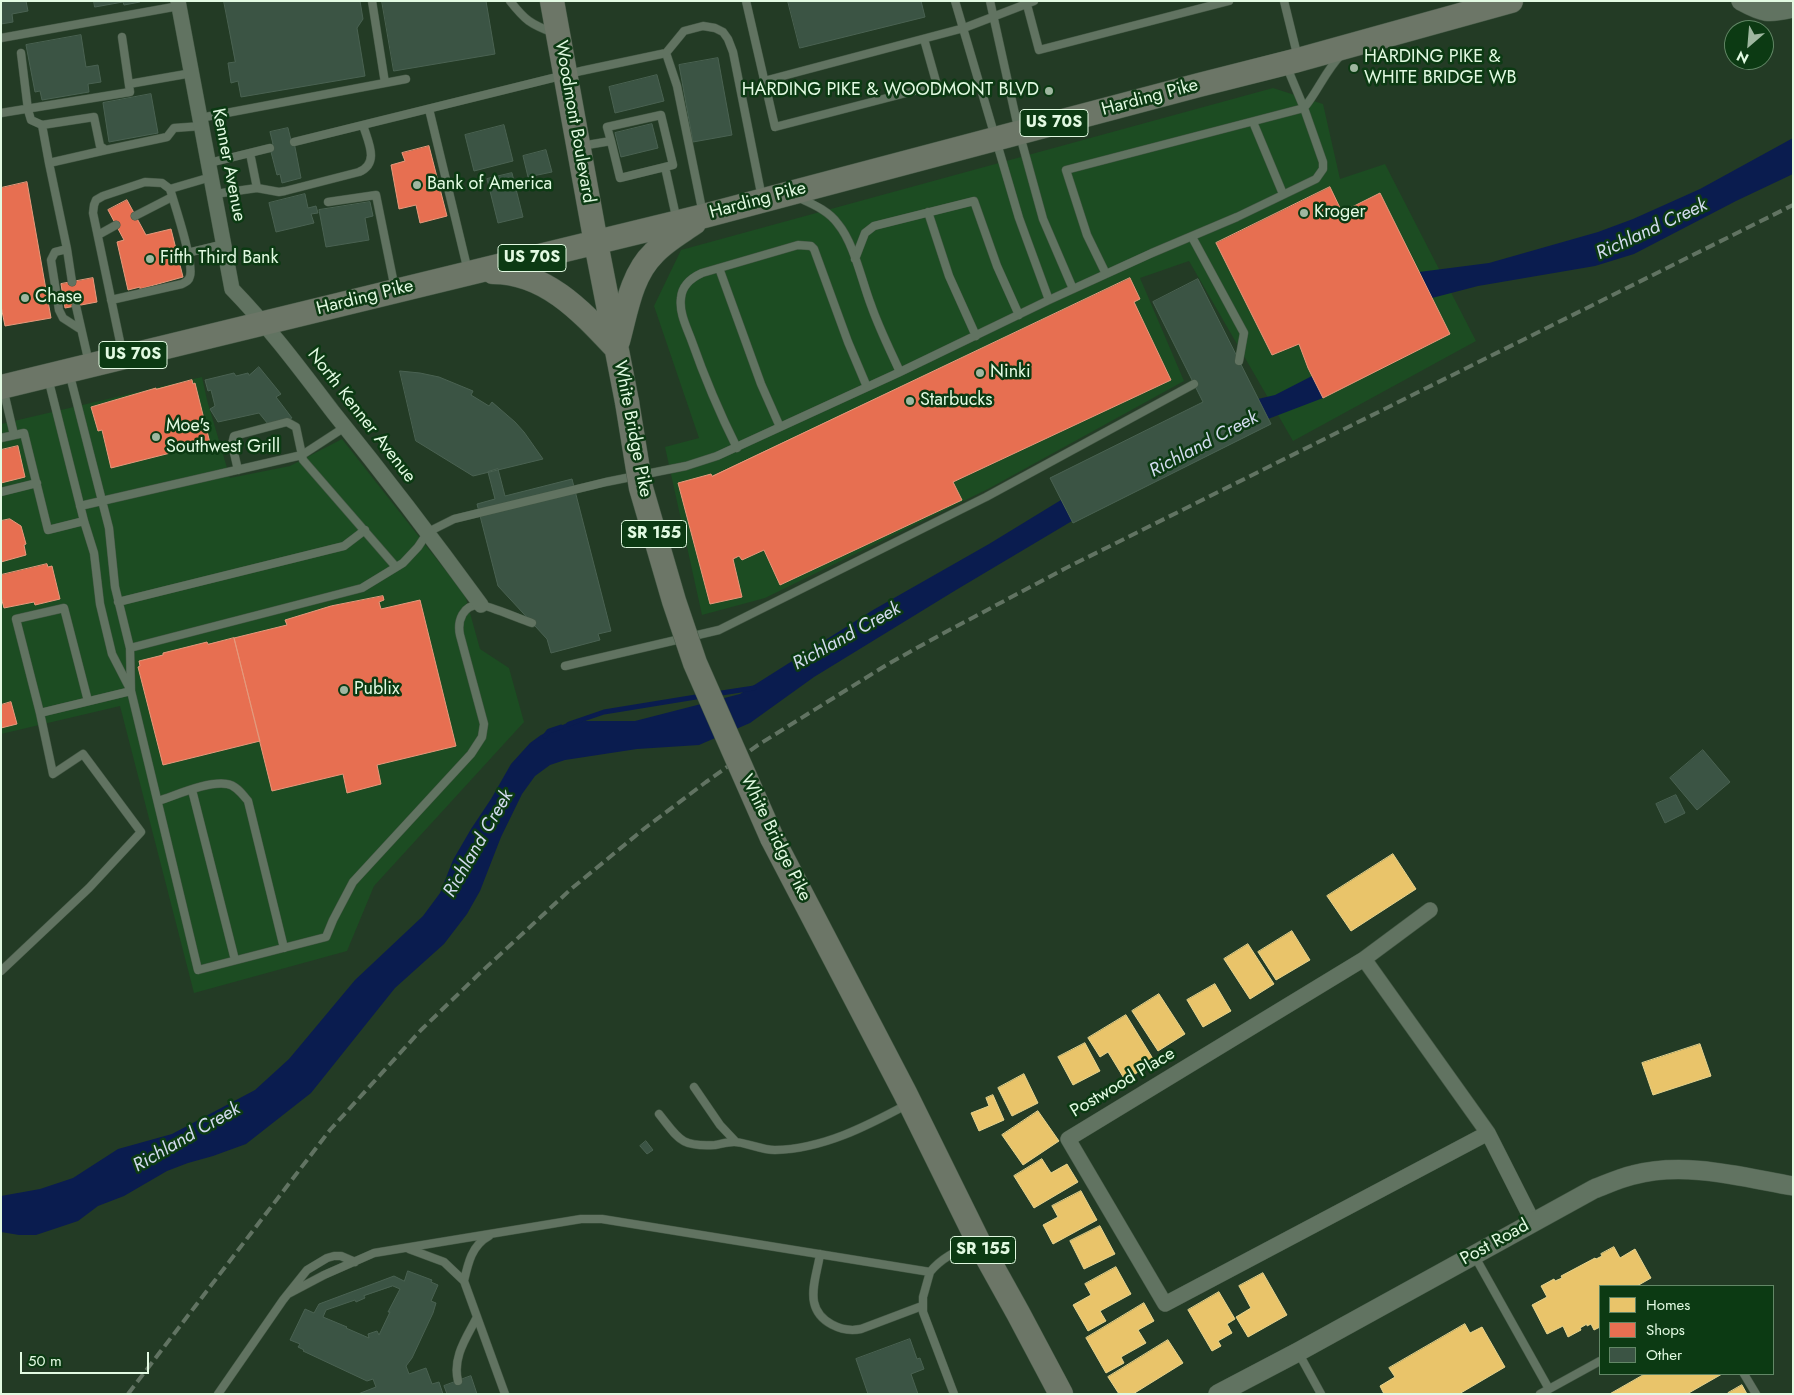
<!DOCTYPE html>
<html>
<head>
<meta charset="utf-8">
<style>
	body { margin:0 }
	#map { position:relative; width:1794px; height:1395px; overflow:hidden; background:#233b25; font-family:Jost,sans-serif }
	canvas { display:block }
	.frame { position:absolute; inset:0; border:2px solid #e2fae2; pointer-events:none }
	.legend { position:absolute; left:1599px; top:1285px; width:175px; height:90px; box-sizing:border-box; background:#0c3a13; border:1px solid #628766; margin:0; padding:6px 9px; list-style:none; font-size:15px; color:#e2fae2 }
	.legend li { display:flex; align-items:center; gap:10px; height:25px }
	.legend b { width:25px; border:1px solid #628766 }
	.north { position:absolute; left:1724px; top:20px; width:50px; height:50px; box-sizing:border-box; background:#0c3a13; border:1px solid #628766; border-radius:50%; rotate:207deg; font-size:14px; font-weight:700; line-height:20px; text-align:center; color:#e2fae2 }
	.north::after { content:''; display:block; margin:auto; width:18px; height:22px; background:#9fb7a0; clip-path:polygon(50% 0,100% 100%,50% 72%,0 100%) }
	.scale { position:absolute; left:20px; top:1352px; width:129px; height:22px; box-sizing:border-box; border:2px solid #e2fae2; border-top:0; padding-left:6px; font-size:15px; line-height:18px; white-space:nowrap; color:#e2fae2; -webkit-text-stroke:4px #0c3a13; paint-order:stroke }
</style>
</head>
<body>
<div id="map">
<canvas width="1794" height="1395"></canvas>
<div class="frame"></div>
<ul class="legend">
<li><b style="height:14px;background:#e9c46a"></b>Homes</li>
<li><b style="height:14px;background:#e76f51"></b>Shops</li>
<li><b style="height:14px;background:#3b5444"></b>Other</li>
</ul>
<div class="north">N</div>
<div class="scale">50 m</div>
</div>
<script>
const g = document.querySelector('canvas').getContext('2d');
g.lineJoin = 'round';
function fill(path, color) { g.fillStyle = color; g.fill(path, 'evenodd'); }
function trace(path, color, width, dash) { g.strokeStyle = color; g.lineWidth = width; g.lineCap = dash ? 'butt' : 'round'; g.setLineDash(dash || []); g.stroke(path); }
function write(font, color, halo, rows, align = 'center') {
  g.font = font + ' Jost,sans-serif'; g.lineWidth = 5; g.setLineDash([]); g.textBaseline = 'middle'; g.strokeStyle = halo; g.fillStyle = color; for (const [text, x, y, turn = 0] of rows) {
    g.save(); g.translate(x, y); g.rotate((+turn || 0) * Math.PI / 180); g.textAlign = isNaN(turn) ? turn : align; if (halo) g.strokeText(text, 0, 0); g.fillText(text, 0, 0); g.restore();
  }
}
fill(new Path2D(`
	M 1273,88 L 1323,104 L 1340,179 L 1385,164 L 1476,341 L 1293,441 L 1189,261 L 1140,278 L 1184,381 L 988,489 L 765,598 L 702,615 L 665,447 L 699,438 L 654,306 L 681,250 Z
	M 202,377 L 207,400 L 230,478 L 290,466 L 342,439 L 465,595 L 480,649 L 509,668 L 524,722 L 374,886 L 347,951 L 194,993 L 120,706 L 1,734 L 1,424 Z`), '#1c4c22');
fill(new Path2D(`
	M 1793,138 L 1793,174 L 1736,201 L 1634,254 L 1595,266 L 1478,286 L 1432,298 L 1419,272 L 1489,263 L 1598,232 L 1633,219 L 1700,189 Z
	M 1312,376 L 1323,398 L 1268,419 L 1258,399 L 1275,395 Z
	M 1061,500 L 1072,521 L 956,590 L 814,677 L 750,723 L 699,745 L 637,749 L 565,760 L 550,765 L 535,776 L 522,794 L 501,837 L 480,891 L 467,914 L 444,944 L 395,988 L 311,1093 L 246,1144 L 213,1156 L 188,1163 L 167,1171 L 124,1196 L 98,1206 L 78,1221 L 36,1235 L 19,1235 L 1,1232 L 1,1196 L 40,1189 L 73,1178 L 118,1149 L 172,1134 L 255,1090 L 289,1059 L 355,980 L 423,916 L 440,893 L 453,860 L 471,829 L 491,799 L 511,764 L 530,743 L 541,735 L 567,723 L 586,721 L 635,721 L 740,694 L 873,610 L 989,544 Z`), '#0a1c4f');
const homes = new Path2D(`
	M 1393,854 L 1416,889 L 1351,931 L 1327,896 Z
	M 1292,931 L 1310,960 L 1276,980 L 1258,952 Z
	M 1248,944 L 1274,984 L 1250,999 L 1224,959 Z
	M 1215,984 L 1231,1011 L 1203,1027 L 1187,1000 Z
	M 1159,994 L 1185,1034 L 1158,1051 L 1132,1011 Z
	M 1126,1015 L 1155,1062 L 1125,1080 L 1108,1052 L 1100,1057 L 1088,1038 Z
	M 1085,1043 L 1100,1071 L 1073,1085 L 1058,1057 Z
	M 1700,1044 L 1711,1076 L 1653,1095 L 1642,1063 Z
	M 1024,1074 L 1038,1103 L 1012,1116 L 998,1088 Z
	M 993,1095 L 1004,1120 L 979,1131 L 971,1113 L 989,1106 L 986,1098 Z
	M 1038,1111 L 1059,1141 L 1023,1165 L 1002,1135 Z
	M 1042,1159 L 1051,1173 L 1067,1164 L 1078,1182 L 1034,1208 L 1014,1176 Z
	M 1081,1191 L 1097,1220 L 1053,1244 L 1043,1225 L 1058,1217 L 1052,1206 Z
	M 1100,1226 L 1115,1254 L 1084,1269 L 1070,1241 Z
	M 1614,1247 L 1620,1258 L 1635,1249 L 1651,1278 L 1637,1286 L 1600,1286 L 1600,1327 L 1594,1330 L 1591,1324 L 1587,1326 L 1587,1324 L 1580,1328 L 1581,1330 L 1568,1337 L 1563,1326 L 1547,1334 L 1532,1305 L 1547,1297 L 1541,1286 L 1554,1279 L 1555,1281 L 1562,1278 L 1561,1276 L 1595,1258 L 1596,1259 L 1602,1256 L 1601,1254 Z
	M 1116,1267 L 1131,1294 L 1100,1311 L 1106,1321 L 1088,1331 L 1073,1305 L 1091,1295 L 1085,1284 Z
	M 1263,1273 L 1287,1315 L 1248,1337 L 1236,1317 L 1251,1308 L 1239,1286 Z
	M 1219,1292 L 1235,1319 L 1227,1324 L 1232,1333 L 1218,1341 L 1221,1346 L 1212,1351 L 1188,1310 Z
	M 1144,1303 L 1154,1321 L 1138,1330 L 1146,1343 L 1121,1357 L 1124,1363 L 1106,1373 L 1086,1338 Z
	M 1465,1324 L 1470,1333 L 1482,1327 L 1505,1367 L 1459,1394 L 1384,1394 L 1380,1386 L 1395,1377 L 1389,1368 Z
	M 1168,1340 L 1183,1363 L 1133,1394 L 1119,1394 L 1108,1377 Z
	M 1645,1374 L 1722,1374 L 1687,1394 L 1610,1394 Z
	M 1742,1385 L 1747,1394 L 1728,1394 L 1728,1393 Z`);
fill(homes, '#e9c46a');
trace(homes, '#e7d48e', 1);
const shops = new Path2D(`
	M 429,146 L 447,216 L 420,223 L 416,205 L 399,209 L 391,165 L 405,161 L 402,153 Z
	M 27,182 L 51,318 L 5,326 L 1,306 L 1,188 Z
	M 1330,187 L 1342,212 L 1380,193 L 1450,334 L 1323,398 L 1308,368 L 1299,344 L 1272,355 L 1216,243 Z
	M 127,200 L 146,235 L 171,229 L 183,277 L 140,289 L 140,287 L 128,290 L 117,242 L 124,240 L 108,210 Z
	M 93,278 L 97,302 L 65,308 L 61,284 Z
	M 1130,278 L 1140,299 L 1134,302 L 1171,380 L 953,482 L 962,500 L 780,585 L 764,550 L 742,560 L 739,556 L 733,559 L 742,597 L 710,604 L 678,483 L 711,474 L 712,476 Z
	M 192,380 L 193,384 L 195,383 L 210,443 L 111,468 L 102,430 L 98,431 L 91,407 L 156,388 L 156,389 Z
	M 18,446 L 25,477 L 1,483 L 1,450 Z
	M 10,519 L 21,526 L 26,544 L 24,545 L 26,555 L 1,562 L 1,521 Z
	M 47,564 L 48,567 L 52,566 L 60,599 L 35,605 L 34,602 L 4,608 L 1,597 L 1,575 Z
	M 383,596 L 384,600 L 379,602 L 381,609 L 420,600 L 456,746 L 377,765 L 381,784 L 347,793 L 343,774 L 272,791 L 234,638 L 287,625 L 285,620 L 331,606 Z
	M 234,638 L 260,741 L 163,765 L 138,667 L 140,666 L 139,661 L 163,655 L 163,653 L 207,642 L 208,644 Z
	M 11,702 L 17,724 L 1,728 L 1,705 Z`);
fill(shops, '#e76f51');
trace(shops, '#e6997c', 1);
trace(new Path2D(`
	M 715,694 L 754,688
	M 569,724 L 604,712 L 702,696
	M 545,736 L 549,731 L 561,727`), '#0a1c4f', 5);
const building = new Path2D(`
	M 1,1 L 26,1 L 28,11 L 12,14 L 13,22 L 1,24 Z
	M 94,1 L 140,1 L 140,2 L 124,5 L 123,2 L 95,7 Z
	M 224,1 L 360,1 L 363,19 L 357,28 L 365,76 L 241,97 L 238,81 L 231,83 L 228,63 L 235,62 Z
	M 382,1 L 486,1 L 495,54 L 394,71 Z
	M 788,1 L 921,1 L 925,17 L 800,48 Z
	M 81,35 L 86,67 L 98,65 L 101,82 L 88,84 L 89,92 L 42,100 L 40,91 L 35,92 L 26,45 Z
	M 718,58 L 732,135 L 693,142 L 679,65 Z
	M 657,75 L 664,101 L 615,113 L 609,87 Z
	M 151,94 L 158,133 L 109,142 L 103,103 Z
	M 652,124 L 658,148 L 621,157 L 615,133 Z
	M 504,125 L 513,161 L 474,171 L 465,135 Z
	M 288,128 L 291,140 L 293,139 L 294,142 L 301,178 L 282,183 L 280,174 L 277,175 L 270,148 L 270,145 L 273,144 L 270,132 Z
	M 546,150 L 552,172 L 528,177 L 523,156 Z
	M 512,173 L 523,217 L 498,223 L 487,179 Z
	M 305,194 L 308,208 L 316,206 L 318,213 L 311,214 L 314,223 L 276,232 L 269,203 Z
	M 370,202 L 373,216 L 365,218 L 369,240 L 326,247 L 319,210 Z
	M 1198,279 L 1271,424 L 1073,523 L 1050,478 L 1203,402 L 1153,302 Z
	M 259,367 L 281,394 L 276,397 L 292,418 L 268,424 L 259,413 L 218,422 L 210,409 L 215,406 L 211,390 L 208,391 L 205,380 L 234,373 L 236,376 L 248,373 L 249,375 Z
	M 400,371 L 420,373 L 439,377 L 473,391 L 471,395 L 489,406 L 492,402 L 515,422 L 524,432 L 543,459 L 473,476 L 416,441 Z
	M 498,469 L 505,496 L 572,479 L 611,631 L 598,634 L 600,640 L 551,653 L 547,639 L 498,586 L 477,504 L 495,499 L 488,472 Z
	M 1703,750 L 1730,782 L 1697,810 L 1670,778 Z
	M 1676,795 L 1685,813 L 1665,823 L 1656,804 Z
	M 646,1141 L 653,1150 L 647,1154 L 640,1146 Z
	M 408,1271 L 432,1280 L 431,1282 L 438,1285 L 431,1301 L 436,1303 L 433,1313 L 412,1358 L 406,1366 L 409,1374 L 426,1368 L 432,1384 L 439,1382 L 443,1394 L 358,1394 L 376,1387 L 373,1379 L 367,1381 L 303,1351 L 304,1350 L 298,1347 L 300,1344 L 290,1340 L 305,1309 L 314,1313 L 319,1304 L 394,1276 L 404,1281 ZM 393,1286 L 400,1289 L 388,1312 L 390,1312 L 379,1335 L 377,1331 L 368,1334 L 369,1338 L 346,1328 L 347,1327 L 323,1317 L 326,1310 L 355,1300 L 356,1302 L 365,1298 L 364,1296 Z
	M 910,1339 L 917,1359 L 920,1358 L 924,1369 L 911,1374 L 918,1394 L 868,1394 L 856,1359 Z
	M 471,1376 L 477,1394 L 447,1394 L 444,1386 Z`);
fill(building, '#3b5444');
trace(building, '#4a6252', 1);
const service = new Path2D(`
	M 372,1 L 385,83
	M 510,1 C 525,20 530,24 554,33
	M 746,1 L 775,127 L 937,85 L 924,39
	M 955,1 L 1019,218 L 1049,300
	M 990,1 L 1019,132 L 1043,219 L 1073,289
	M 1026,1 L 1039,50 L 1229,1
	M 1284,1 L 1298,58
	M 1,38 L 179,6
	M 21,53 L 28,110 L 31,120 L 42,125
	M 666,53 L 677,86 L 703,214
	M 764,81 L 964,28 L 1034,1
	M 129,84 L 192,73
	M 429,109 L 468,271
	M 1,113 L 130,92 L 122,37
	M 200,118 L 406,79
	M 1253,122 L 1283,194
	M 294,142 L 581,71 L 666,53 L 684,31 L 703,26 L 715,28 L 723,32 L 728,39 L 733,52 L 762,198
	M 581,146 L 611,141 L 620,178 L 673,165 L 661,115 L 607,127 L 611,141
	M 106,150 L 49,163 L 42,125 L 94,117 L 100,146 L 106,150 L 167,137 L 174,128 L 202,126
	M 250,153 L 257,188
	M 49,163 L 67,249 L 72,282
	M 209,163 L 270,148
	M 665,167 L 677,221
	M 170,189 L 211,177
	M 215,194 L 257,188 L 279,192 L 285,191 L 359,172 C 380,163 368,142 363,125
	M 797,197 C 812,204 828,210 838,224 C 854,243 862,282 871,305 C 879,328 890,350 900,372
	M 328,202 L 376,195 L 395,289
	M 928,212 L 949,276 L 976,336
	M 135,216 L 172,197
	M 98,235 L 116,225
	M 1192,237 L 1244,333 L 1239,361
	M 67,249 L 55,252 L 51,260 L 59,310 L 63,318 L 80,329
	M 187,253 L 224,244
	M 855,259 L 865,233 L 874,226 L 974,201 L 997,266 L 1019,315
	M 719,268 L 761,384 L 780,427
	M 1106,274 L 1087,235 L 1066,170 L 1304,108 C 1318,91 1326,70 1341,55
	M 111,300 L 182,284 C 186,282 189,281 190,276 C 194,262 175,206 170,189 L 162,183 L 145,182 L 103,196 L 96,200 L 94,205 L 93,213 L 123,356
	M 76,306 L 89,363
	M 69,372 L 109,528 L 115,587 L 130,648 L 131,691 L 198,970 L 326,937 L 333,920 L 353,882 L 471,754 L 482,737 L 484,724 L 460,635 C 457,621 463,604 480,605 C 488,605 522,620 532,623
	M 48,378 L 84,521 L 94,553 L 100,604 L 112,654 L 129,687
	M 3,388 L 14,435
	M 1,438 L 24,433 L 48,530 L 84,521
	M 737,448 C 719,412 704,376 691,339 C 686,326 679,312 681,298 C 682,285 691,278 702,273 L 798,245 L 811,246 L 814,249 L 848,342 L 867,387
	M 238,470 L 232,444 L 234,436 L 287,422 L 296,427 L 303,460 L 396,567
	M 1,492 L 37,483
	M 80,506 L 302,455 L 345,427
	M 118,602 L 344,546 L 365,530
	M 130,648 L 362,588 L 403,563 L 418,547 L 428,532 L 454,519 L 606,482 L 686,466 L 717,456 L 900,372 L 1049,300 L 1152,253 L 1237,217 L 1316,179 L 1323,169 L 1323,162 L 1304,108 L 1286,65
	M 565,666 L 719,630 L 986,497 L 1194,384
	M 88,701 L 64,608 L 16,619 L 40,713 L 131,691
	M 192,790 L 235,960
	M 158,801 C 177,795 207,781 227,784 C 236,785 243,795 248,801 L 284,948
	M 1,971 L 89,888 L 141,832 L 83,754 L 53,774 L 40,713
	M 694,1087 L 720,1125 L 736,1142
	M 659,1114 C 679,1139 680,1147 715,1145 C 721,1144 727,1142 734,1142 C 745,1142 761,1150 775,1150 C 823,1149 867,1126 908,1104
	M 409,1249 L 444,1262 L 464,1281 L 505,1394
	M 820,1254 C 818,1269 811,1287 814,1302 C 818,1322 842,1333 861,1329 L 922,1306
	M 1474,1255 L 1549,1389
	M 930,1272 L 923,1297 L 923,1312 L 954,1394
	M 464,1281 C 468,1263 472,1245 489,1236
	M 288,1294 L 324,1275 L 374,1253 L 581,1219 L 602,1219 L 930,1272 C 942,1257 959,1250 976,1242
	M 1298,1352 L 1321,1394
	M 1744,1374 L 1756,1394
	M 458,1381 C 452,1357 467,1337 477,1317
	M 218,1394 L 283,1300 L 307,1270 L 327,1258 L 334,1256 L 341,1256 L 355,1262
	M 1540,1394 L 1600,1361`);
const minor = new Path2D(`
	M 178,1 L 232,289 C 269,327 301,370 333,412 C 384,475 433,539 481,605
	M 1364,959 L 1488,1133 L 1165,1304 L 1068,1139 L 1364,959 L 1430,910
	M 1488,1133 L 1533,1222`);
const tertiary = new Path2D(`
	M 1741,1 C 1763,13 1768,14 1793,8
	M 1218,1394 L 1298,1352 L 1594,1189 C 1607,1184 1620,1178 1633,1175 C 1685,1161 1742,1177 1793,1186`);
const primary = new Path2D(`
	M 552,1 L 596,243 L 627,402
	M 493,272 C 546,272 582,312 616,348
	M 618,341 C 626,312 631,275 654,253 C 665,241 681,232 694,223
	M 1,387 L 704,216 L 1199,85 L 1298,60 L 1511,1
	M 772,838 L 905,1093 L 978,1241 L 1018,1313 L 1061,1394`);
trace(service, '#445845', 9);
trace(minor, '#445845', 16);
trace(tertiary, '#445845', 20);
trace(primary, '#445845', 25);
trace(service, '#617361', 8);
trace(minor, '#617361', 15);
trace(tertiary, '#617361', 19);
trace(primary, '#6c7667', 24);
trace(new Path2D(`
	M 128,1394 L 330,1130 L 421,1030 L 480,973 L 571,889 L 645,828 L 706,782 L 758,745 L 888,664 L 942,634 L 1066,568 L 1793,205`), '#617362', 4, [10, 5]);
const primaryBridge = new Path2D(`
	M 627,402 L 641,488 L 674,601 L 695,663 L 772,838`);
trace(primaryBridge, '#445845', 25, []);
trace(primaryBridge, '#6c7667', 24);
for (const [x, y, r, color] of [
	[1354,68,5,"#9fb7a0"],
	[1049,91,5,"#9fb7a0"],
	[417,185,5,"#9fb7a0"],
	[1304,213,5,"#9fb7a0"],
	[150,259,5,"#9fb7a0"],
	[25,298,5,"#9fb7a0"],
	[980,373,5,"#9fb7a0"],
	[910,401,5,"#9fb7a0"],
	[156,437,5,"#9fb7a0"],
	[344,690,5,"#9fb7a0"]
]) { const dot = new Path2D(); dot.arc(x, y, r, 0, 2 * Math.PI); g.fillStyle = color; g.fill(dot); trace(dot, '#0c3a13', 2); }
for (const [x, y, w] of [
	[1054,123,68],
	[532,258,68],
	[133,355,68],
	[654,534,65],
	[983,1250,65]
]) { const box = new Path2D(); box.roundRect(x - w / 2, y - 13.5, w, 27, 4); g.fillStyle = '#0c3a13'; g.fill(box); trace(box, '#e2fae2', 1); }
write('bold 16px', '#e2fae2', null, [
	["US 70S",1054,123],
	["US 70S",532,258],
	["US 70S",133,355],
	["SR 155",654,534],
	["SR 155",983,1250]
]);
write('18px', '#e2fae2', '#0c3a13', [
	["HARDING PIKE &",1364,58],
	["WHITE BRIDGE WB",1364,79],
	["HARDING PIKE & WOODMONT BLVD",1039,91,"right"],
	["Bank of America",427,185],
	["Kroger",1314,213],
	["Fifth Third Bank",160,259],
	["Chase",35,298],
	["Ninki",990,373],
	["Starbucks",920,401],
	["Moe's",166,427],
	["Southwest Grill",166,448],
	["Publix",354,690]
], 'left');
write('18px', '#e2fae2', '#0c3a13', [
	["Harding Pike",1150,98,-15],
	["Woodmont Boulevard",574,122,80],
	["Kenner Avenue",228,165,79],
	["Harding Pike",758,201,-15],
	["Harding Pike",365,298,-14],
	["North Kenner Avenue",361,416,52],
	["White Bridge Pike",632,429,79],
	["White Bridge Pike",775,838,64],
	["Postwood Place",1123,1083,-31],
	["Post Road",1495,1243,-29]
]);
write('italic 19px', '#d2dbee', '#0c3a13', [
	["Richland Creek",1652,230,-25],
	["Richland Creek",1204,445,-28],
	["Richland Creek",847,637,-29],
	["Richland Creek",479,844,-60],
	["Richland Creek",187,1138,-30]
]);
</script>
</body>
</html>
